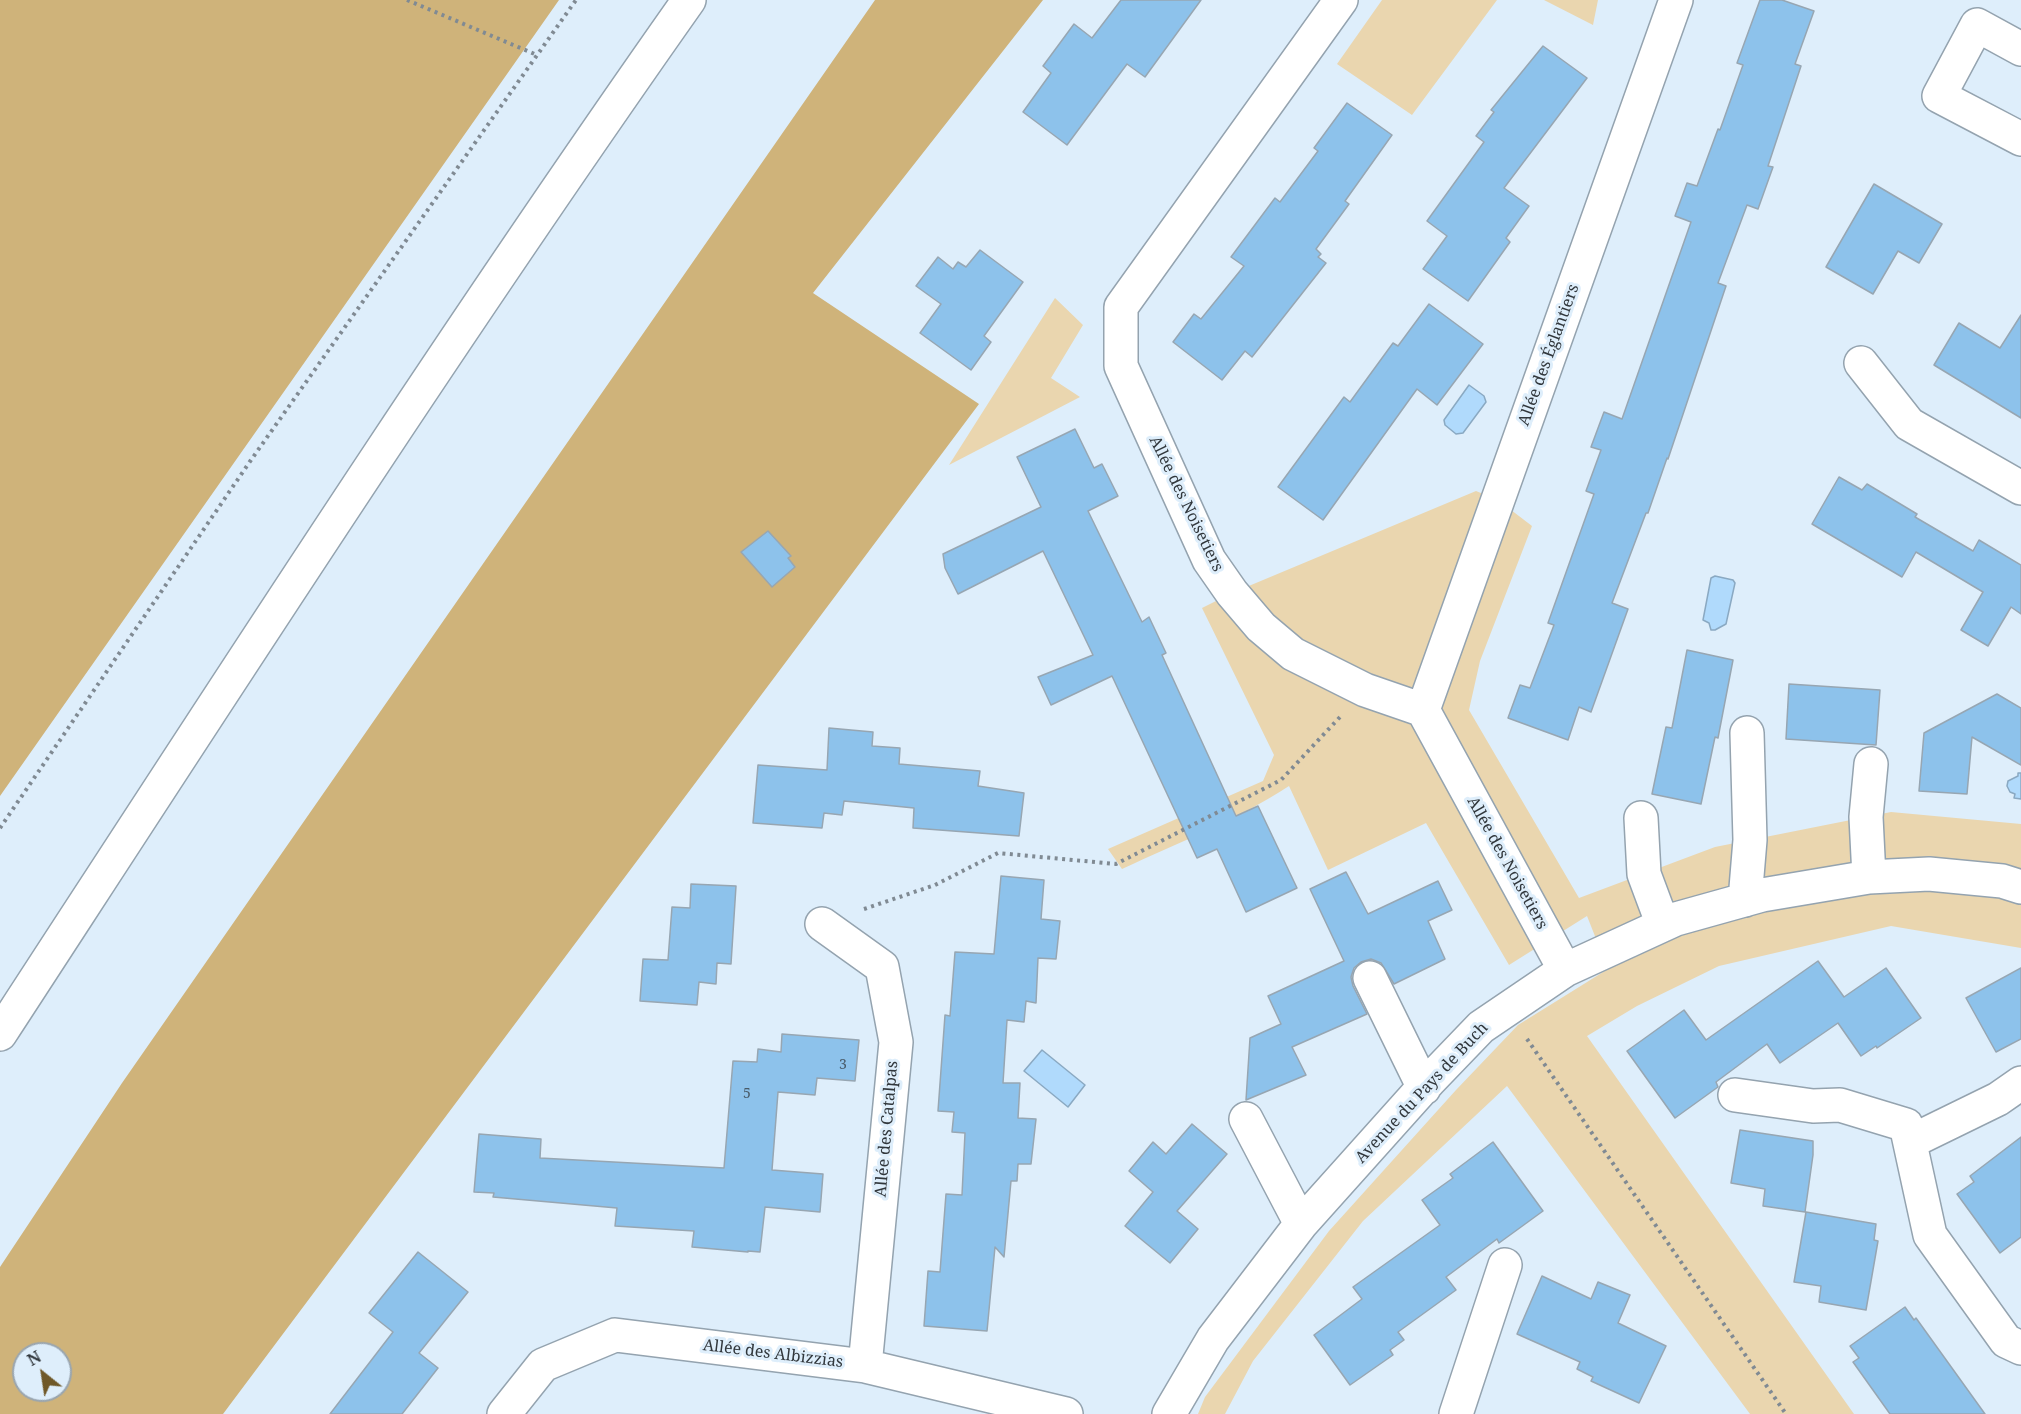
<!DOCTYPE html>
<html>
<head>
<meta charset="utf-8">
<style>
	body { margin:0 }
	#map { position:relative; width:2021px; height:1414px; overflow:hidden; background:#deeefb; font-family:"Noto Serif",serif }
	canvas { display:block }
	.north { position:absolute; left:12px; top:1342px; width:60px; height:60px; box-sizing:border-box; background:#deeefb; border:2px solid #99a5af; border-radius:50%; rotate:330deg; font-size:16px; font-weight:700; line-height:24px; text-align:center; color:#31373c }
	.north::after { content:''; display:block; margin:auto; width:21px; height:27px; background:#6f5828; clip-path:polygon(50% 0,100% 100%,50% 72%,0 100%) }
</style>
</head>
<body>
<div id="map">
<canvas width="2021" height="1414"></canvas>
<div class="north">N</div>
</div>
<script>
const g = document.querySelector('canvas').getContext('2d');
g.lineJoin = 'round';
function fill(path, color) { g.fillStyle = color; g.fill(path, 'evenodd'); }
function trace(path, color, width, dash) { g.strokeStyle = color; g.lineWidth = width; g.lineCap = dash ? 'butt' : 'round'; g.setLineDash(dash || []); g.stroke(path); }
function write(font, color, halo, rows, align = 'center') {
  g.font = font + ' "Noto Serif",serif'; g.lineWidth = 6; g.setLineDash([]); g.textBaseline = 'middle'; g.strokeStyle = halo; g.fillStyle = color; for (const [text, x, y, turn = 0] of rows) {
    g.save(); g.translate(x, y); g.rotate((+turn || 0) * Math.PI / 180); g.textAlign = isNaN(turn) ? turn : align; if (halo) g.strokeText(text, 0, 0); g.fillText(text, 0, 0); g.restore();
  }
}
fill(new Path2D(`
	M 1382,0 L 1497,0 L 1412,115 L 1337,64 Z
	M 1544,0 L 1598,0 L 1593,25 Z
	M 1055,298 L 1083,325 L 1051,378 L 1080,397 L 949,465 Z
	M 1476,491 L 1498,500 L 1532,526 L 1480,661 L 1469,710 L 1579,898 L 1715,847 L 1891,812 L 2021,824 L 2021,948 L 1891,926 L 1719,966 L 1637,1006 L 1587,1036 L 1854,1414 L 1750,1414 L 1507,1086 L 1363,1221 L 1253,1361 L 1225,1414 L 1198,1414 L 1205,1397 L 1329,1231 L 1456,1090 L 1518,1025 L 1608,969 L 1587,916 L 1509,965 L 1426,823 L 1328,870 L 1289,786 C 1237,820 1178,843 1122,869 L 1108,849 L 1263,781 L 1274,755 L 1202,608 L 1232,593 Z`), '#ead6af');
fill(new Path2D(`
	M 0,0 L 559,0 L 0,796 Z
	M 875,0 L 1043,0 L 813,293 L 979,404 L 223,1414 L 0,1414 L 0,1267 L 122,1083 ZM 24,1354 L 60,1354 L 60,1390 L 24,1390 Z`), '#cfb37a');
const water = new Path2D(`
	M 1469,385 L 1484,396 L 1486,402 L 1463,433 L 1456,434 L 1445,425 L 1444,420 Z
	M 1715,576 L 1733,580 L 1735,583 L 1726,624 L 1715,630 L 1711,630 L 1709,623 L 1703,620 L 1711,578 Z
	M 2018,773 L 2021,773 L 2021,799 L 2014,798 L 2015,794 L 2010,792 L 2007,786 L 2008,781 L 2018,776 Z
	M 1042,1050 L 1085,1085 L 1068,1107 L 1024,1071 Z`);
fill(water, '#b0dafc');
trace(water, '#8aa9c2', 1.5);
const building = new Path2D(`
	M 1121,0 L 1201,0 L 1145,77 L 1127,64 L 1067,145 L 1023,112 L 1051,73 L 1043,66 L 1074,24 L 1092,38 Z
	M 1760,0 L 1782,0 L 1814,11 L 1795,64 L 1801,66 L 1768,166 L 1773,167 L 1758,209 L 1747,205 L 1718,283 L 1726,286 L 1668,459 L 1667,458 L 1648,513 L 1646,513 L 1612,603 L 1628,609 L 1591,712 L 1579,707 L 1568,740 L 1508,718 L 1520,685 L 1530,688 L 1554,625 L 1548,623 L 1594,494 L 1586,491 L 1601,450 L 1591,447 L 1604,412 L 1622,419 L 1691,222 L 1675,216 L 1687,183 L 1697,186 L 1718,129 L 1720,130 L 1743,65 L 1737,63 Z
	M 1543,46 L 1587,78 L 1504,188 L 1529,206 L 1506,238 L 1510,242 L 1468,301 L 1423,269 L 1447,236 L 1427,221 L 1484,142 L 1476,136 L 1494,112 L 1491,110 Z
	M 1347,103 L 1392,135 L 1345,201 L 1349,204 L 1316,249 L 1321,254 L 1318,257 L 1326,263 L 1252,357 L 1245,351 L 1222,380 L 1173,342 L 1194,314 L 1201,319 L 1244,266 L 1231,257 L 1275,198 L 1280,202 L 1318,151 L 1314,148 Z
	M 1874,184 L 1942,224 L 1919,263 L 1898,251 L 1873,294 L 1826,267 Z
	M 980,250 L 1023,282 L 984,336 L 991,342 L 971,370 L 920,333 L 941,304 L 916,286 L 938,257 L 953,269 L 958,262 L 966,267 Z
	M 1429,304 L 1483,344 L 1437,405 L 1417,389 L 1323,520 L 1278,487 L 1344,397 L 1350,402 L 1393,343 L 1398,346 Z
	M 2021,315 L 2021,418 L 1934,365 L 1959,323 L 2000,348 Z
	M 1075,429 L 1094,468 L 1102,464 L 1118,496 L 1088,511 L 1142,622 L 1149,617 L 1166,653 L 1162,655 L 1236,816 L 1258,806 L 1297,888 L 1246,912 L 1217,849 L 1197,858 L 1112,676 L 1051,705 L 1038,677 L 1093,655 L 1043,551 L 958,594 L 945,568 L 943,554 L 1041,507 L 1017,457 Z
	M 1839,477 L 1862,490 L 1867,484 L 1917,514 L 1915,517 L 1973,551 L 1979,540 L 2021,565 L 2021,614 L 2011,607 L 1988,646 L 1961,630 L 1983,592 L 1916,552 L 1902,577 L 1812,524 Z
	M 768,531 L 791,556 L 788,558 L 795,567 L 772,587 L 741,552 Z
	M 1687,650 L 1733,660 L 1718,738 L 1715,737 L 1701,804 L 1652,794 L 1666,727 L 1672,728 Z
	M 1789,684 L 1880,690 L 1876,745 L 1786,739 Z
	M 1997,694 L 2021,708 L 2021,765 L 1972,737 L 1967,794 L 1919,791 L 1924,733 Z
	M 829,728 L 873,732 L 872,746 L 900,748 L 899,764 L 980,771 L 978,786 L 1024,793 L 1019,836 L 913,828 L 914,808 L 844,801 L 842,815 L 824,813 L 822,828 L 753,823 L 758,765 L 827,770 Z
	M 1346,872 L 1368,914 L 1438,881 L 1452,910 L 1428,921 L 1445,959 L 1394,984 L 1381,963 L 1371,959 L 1361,962 L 1354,968 L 1351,977 L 1353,986 L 1367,1014 L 1292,1047 L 1306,1075 L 1246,1100 L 1250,1038 L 1281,1024 L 1268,996 L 1344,961 L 1310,889 Z
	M 1001,876 L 1044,880 L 1041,919 L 1060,921 L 1056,959 L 1038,958 L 1036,1003 L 1026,1001 L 1024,1022 L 1007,1020 L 1003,1083 L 1020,1083 L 1018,1118 L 1036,1119 L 1031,1164 L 1018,1164 L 1017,1181 L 1011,1181 L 1004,1257 L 995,1247 L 987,1331 L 924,1326 L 928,1271 L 940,1272 L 946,1194 L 962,1195 L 965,1133 L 952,1132 L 954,1112 L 938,1111 L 945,1015 L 950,1016 L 955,952 L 994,954 Z
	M 691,884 L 736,886 L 731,964 L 717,963 L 716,984 L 699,982 L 697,1005 L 640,1001 L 643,959 L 668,960 L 672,907 L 690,908 Z
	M 1818,961 L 1844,997 L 1886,968 L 1921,1018 L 1877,1048 L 1876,1046 L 1861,1056 L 1838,1023 L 1780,1063 L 1767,1044 L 1716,1082 L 1718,1087 L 1675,1118 L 1627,1051 L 1684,1010 L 1706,1040 Z
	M 2021,968 L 2021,1039 L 1996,1052 L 1966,998 Z
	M 782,1034 L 859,1040 L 855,1081 L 817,1078 L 815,1095 L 778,1092 L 772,1170 L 823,1174 L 820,1212 L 765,1207 L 760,1252 L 748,1251 L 748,1252 L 692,1247 L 694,1231 L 615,1226 L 617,1208 L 493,1197 L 494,1193 L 474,1192 L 479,1134 L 541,1139 L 540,1158 L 724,1168 L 733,1061 L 757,1062 L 758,1049 L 781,1052 Z
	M 1192,1124 L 1227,1154 L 1177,1211 L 1198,1229 L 1170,1263 L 1125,1226 L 1153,1192 L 1129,1171 L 1153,1142 L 1166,1154 Z
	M 1740,1130 L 1813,1141 L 1813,1155 L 1805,1212 L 1763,1206 L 1765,1189 L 1731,1183 Z
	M 2021,1137 L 2021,1237 L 2000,1253 L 1957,1194 L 1974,1182 L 1970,1176 Z
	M 1493,1142 L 1543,1211 L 1499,1243 L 1497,1239 L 1446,1277 L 1456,1290 L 1398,1332 L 1404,1340 L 1390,1350 L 1393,1355 L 1350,1385 L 1314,1335 L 1362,1299 L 1353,1287 L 1440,1225 L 1422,1200 L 1453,1178 L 1450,1174 Z
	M 1806,1212 L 1876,1224 L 1874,1240 L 1878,1241 L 1866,1310 L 1819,1302 L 1821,1286 L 1794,1282 Z
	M 418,1252 L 468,1292 L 419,1353 L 438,1368 L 402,1414 L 330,1414 L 393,1332 L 369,1313 Z
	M 1542,1276 L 1591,1299 L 1598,1282 L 1630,1295 L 1618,1323 L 1666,1346 L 1639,1403 L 1591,1381 L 1593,1377 L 1577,1369 L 1580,1362 L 1517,1334 Z
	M 1905,1307 L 1914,1320 L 1916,1318 L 1985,1414 L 1890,1414 L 1853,1362 L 1859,1358 L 1850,1346 Z`);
fill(building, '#8dc2eb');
trace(building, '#97a6b2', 1.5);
const minor = new Path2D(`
	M 1341,0 L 1121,307 L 1121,366 L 1209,560 L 1232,593 L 1261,627 L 1293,654 L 1365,690 L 1423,710 L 1565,970
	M 2021,49 L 1977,25 L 1939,96 L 2021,139
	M 1861,363 L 1909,424 L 2021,488
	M 1423,710 L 1676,0
	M 1641,818 L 1644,874 L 1663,925
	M 1869,877 L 1866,817 L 1871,764
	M 1745,900 L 1750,840 L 1747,733
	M 822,924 L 882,967 L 896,1042 L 865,1366
	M 1370,978 L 1424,1088
	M 1735,1095 L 1813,1106 L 1840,1105 L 1906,1125 L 1930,1235 L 2006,1341 L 2021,1348
	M 1246,1119 L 1301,1224
	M 1910,1142 L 1998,1099 L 2021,1083
	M 504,1414 L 543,1365 L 615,1335 L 865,1366 L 1066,1414
	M 1169,1414 L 1213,1339 L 1301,1224 L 1430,1080 L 1481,1027 L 1565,970 L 1676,919 L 1762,895 L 1869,877 L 1929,874 L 2002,881 L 2021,887
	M 1456,1414 L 1505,1265`);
const major = new Path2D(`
	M 0,1034 C 226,687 450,339 689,0`);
trace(minor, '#94a3af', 36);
trace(major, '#94a3af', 36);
trace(new Path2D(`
	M 407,0 L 537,55
	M 0,828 L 251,460 L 576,0
	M 864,909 L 935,885 L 998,853 L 1116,864 L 1281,780 L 1340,717
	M 1527,1039 L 1786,1414`), '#808a93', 4, [3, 4.5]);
trace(minor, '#fff', 33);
trace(major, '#fff', 33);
write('14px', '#485a68', null, [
	["3",843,1065],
	["5",747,1094]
]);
write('16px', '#31373c', '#deeefb', [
	["Allée des Églantiers",1549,355,-70],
	["Allée des Noisetiers",1186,504,64],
	["Allée des Noisetiers",1507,863,61],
	["Avenue du Pays de Buch",1422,1093,-47],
	["Allée des Catalpas",887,1129,-85],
	["Allée des Albizzias",773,1354,7]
]);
</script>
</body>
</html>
